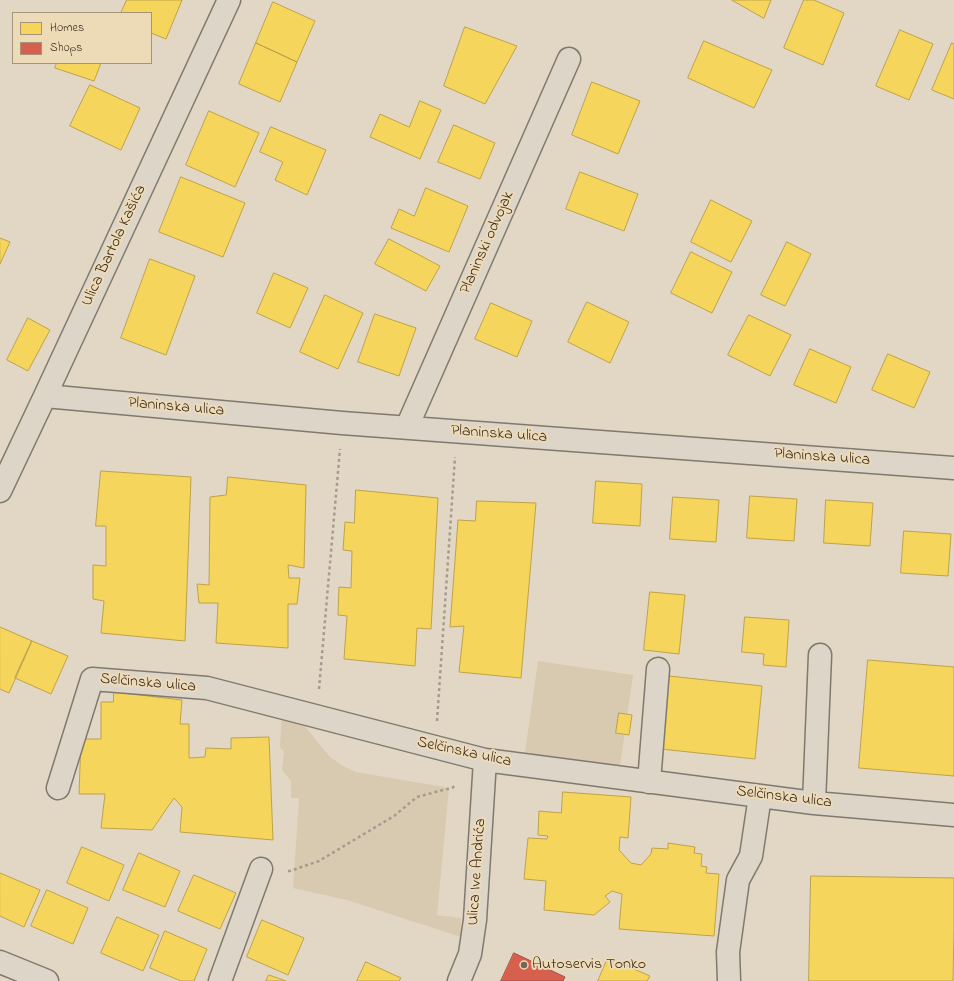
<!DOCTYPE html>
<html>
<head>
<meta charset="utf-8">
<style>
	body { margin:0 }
	#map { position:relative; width:954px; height:981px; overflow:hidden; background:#e1d7c4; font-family:"Indie Flower",sans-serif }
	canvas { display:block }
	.legend { position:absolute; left:12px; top:12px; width:140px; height:52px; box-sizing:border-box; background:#eddbb8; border:1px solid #a6947a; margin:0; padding:5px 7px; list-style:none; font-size:12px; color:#3b2a1e }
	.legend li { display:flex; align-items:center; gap:8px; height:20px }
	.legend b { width:20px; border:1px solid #a6947a }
</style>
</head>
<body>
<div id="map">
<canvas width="954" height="981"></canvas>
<ul class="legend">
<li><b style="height:11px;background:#f6d55c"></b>Homes</li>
<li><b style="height:11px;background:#d6604d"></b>Shops</li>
</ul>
</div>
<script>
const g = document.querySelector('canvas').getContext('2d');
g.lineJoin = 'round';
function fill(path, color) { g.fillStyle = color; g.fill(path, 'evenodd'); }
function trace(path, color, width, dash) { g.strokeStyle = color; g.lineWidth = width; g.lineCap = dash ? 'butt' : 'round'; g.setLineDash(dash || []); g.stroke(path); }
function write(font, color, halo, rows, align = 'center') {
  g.font = font + ' "Indie Flower",sans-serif'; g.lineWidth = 4; g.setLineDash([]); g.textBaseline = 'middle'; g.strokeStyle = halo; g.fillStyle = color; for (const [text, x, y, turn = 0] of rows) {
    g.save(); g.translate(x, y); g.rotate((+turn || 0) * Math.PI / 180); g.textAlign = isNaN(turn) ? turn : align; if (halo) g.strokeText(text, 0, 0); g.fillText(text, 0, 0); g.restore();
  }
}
fill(new Path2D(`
	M 538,661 L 633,675 L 619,773 L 524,759 Z
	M 282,713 L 298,718 L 330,757 L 345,767 L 356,772 L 449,788 L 437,915 L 461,918 L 461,937 L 347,900 L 293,888 L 299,798 L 291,798 L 291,781 L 282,770 L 284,752 L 280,747 Z`), '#d8cab0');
const homes = new Path2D(`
	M 127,0 L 182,0 L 166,39 L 151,33 L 151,13 L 121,13 Z
	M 732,0 L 771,0 L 764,18 Z
	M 804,0 L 814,0 L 844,13 L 823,65 L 784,48 Z
	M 273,2 L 315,21 L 297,62 L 256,43 Z
	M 465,27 L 517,46 L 485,104 L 444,86 Z
	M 900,30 L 933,44 L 909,100 L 876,86 Z
	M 704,41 L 772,70 L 754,108 L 688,78 Z
	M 256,43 L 297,62 L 280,102 L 239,84 Z
	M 952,43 L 954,44 L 954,99 L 932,90 Z
	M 57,63 L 101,63 L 94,81 L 55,68 Z
	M 592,82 L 640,101 L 618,154 L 572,135 Z
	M 90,85 L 140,108 L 121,150 L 70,126 Z
	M 420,101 L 441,110 L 420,159 L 370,137 L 380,114 L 409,127 Z
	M 209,111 L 259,133 L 235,187 L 186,165 Z
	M 454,125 L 495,143 L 480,179 L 438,162 Z
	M 271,127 L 326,150 L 307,195 L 275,180 L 283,162 L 260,152 Z
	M 580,172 L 638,194 L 624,231 L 566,209 Z
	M 181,177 L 245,203 L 223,257 L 159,232 Z
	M 426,188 L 468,206 L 449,252 L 391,228 L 399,209 L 414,216 Z
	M 711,200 L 752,221 L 731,262 L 691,242 Z
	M 0,238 L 10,242 L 0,264 Z
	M 389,239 L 440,266 L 426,291 L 375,264 Z
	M 787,242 L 811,254 L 785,306 L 761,295 Z
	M 691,252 L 732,272 L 712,313 L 671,293 Z
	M 150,259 L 195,276 L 166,355 L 121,338 Z
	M 274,273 L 308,288 L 290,328 L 257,313 Z
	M 325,295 L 363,313 L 338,369 L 300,352 Z
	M 587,302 L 629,322 L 610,363 L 568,342 Z
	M 491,303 L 532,321 L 517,357 L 475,339 Z
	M 375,314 L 416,328 L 399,376 L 358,362 Z
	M 749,315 L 791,335 L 770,376 L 728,355 Z
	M 28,318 L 50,330 L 28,371 L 7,360 Z
	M 810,349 L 851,367 L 836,403 L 794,385 Z
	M 888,354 L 930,372 L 914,408 L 872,390 Z
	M 101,471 L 191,477 L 185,641 L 101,633 L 104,601 L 93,599 L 93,565 L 106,566 L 106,526 L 96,526 Z
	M 228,477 L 306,485 L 304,568 L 288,565 L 289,578 L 300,578 L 297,604 L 288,604 L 288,648 L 216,643 L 218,603 L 199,603 L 197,584 L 209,585 L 210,497 L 226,495 Z
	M 596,481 L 642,484 L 640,526 L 593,523 Z
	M 356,490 L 438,498 L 431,629 L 417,628 L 415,666 L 344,659 L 347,616 L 338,615 L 339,587 L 351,588 L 352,551 L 343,550 L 345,522 L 354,523 Z
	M 750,496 L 797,499 L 794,541 L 747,538 Z
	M 673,497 L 719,500 L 716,542 L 670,539 Z
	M 826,500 L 873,503 L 870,546 L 824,543 Z
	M 477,501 L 536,503 L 521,678 L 459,672 L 464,626 L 450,627 L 458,520 L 475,521 Z
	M 904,531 L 951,534 L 948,576 L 901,573 Z
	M 650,592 L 685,595 L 679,654 L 644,650 Z
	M 745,617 L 789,620 L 786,667 L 763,665 L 764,654 L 742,652 Z
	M 0,627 L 32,641 L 9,693 L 0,689 Z
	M 32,641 L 68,656 L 51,694 L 15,678 Z
	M 868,660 L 954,667 L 954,776 L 859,768 Z
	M 669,676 L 762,686 L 755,759 L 661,749 Z
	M 114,692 L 182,700 L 180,724 L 189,724 L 189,758 L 205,757 L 206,748 L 231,749 L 231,738 L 269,737 L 273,840 L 180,832 L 182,807 L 174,798 L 152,830 L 101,828 L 105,794 L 79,794 L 81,739 L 101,739 L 101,702 L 113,702 Z
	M 619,713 L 632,715 L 629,735 L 616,733 Z
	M 563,792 L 631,797 L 628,838 L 620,837 L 619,850 L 631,863 L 641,865 L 651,854 L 652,848 L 668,849 L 668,843 L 695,847 L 694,853 L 702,854 L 701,866 L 707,867 L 706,873 L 719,874 L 714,936 L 619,929 L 622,894 L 612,891 L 605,896 L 610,902 L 594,915 L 544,910 L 546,881 L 524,879 L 528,838 L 547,839 L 548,836 L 538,835 L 539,811 L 561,813 Z
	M 82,847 L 124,865 L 109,901 L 67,883 Z
	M 139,853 L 180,871 L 165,907 L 123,890 Z
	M 0,873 L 40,890 L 24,927 L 0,916 Z
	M 194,875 L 236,893 L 220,929 L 178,911 Z
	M 811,876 L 954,878 L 954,930 L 953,981 L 809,981 Z
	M 47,890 L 88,908 L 73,944 L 31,926 Z
	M 117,917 L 159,935 L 143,971 L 101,953 Z
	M 262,920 L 304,938 L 288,975 L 247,957 Z
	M 165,931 L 207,949 L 194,981 L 181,981 L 150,968 Z
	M 608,958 L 650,976 L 647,981 L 598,981 Z
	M 366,962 L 401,978 L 399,981 L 357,981 Z
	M 269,975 L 286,981 L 266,981 Z`);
fill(homes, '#f6d55c');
trace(homes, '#bea249', 1);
const shops = new Path2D(`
	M 514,953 L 565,977 L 563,981 L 501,981 Z`);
fill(shops, '#d6604d');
trace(shops, '#a8503f', 1);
const minor = new Path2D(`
	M 45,396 L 342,423 L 954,468
	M 407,427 L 569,59
	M 0,491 L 45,396 L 229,0
	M 649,782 L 658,669
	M 58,788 L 92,679 L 207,688 L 485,760 L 814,803 L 954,815
	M 814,803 L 820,655
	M 0,962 L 47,981
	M 220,981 L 261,869
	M 459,981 L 470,954 L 475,920 L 485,760
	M 729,981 L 728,952 L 738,880 L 751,856 L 760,796`);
trace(minor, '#81796e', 25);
trace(new Path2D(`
	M 319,689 L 340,449
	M 437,721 L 455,457
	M 288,871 L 290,871 L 319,861 L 394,816 L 417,797 L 443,790 L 452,788 L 456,785`), '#a39c91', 2.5, [3, 3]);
trace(minor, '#ddd5c8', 22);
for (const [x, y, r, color] of [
	[524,965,4,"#756758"]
]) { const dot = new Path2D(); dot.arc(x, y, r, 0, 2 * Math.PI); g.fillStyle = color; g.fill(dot); trace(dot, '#eddbb8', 1.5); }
write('16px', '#3b2a1e', '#eddbb8', [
	["Planinski odvojak",488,243,-66],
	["Ulica Bartola Kašića",115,246,-65],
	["Planinska ulica",176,408,5],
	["Planinska ulica",499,435,4],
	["Planinska ulica",822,458,4],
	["Selčinska ulica",148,684,5],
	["Selčinska ulica",464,753,12],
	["Selčinska ulica",784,798,7],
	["Ulica Ive Andrića",478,872,-86]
]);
write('16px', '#3b2a1e', '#eddbb8', [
	["Autoservis Tonko",532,965]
], 'left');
</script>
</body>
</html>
